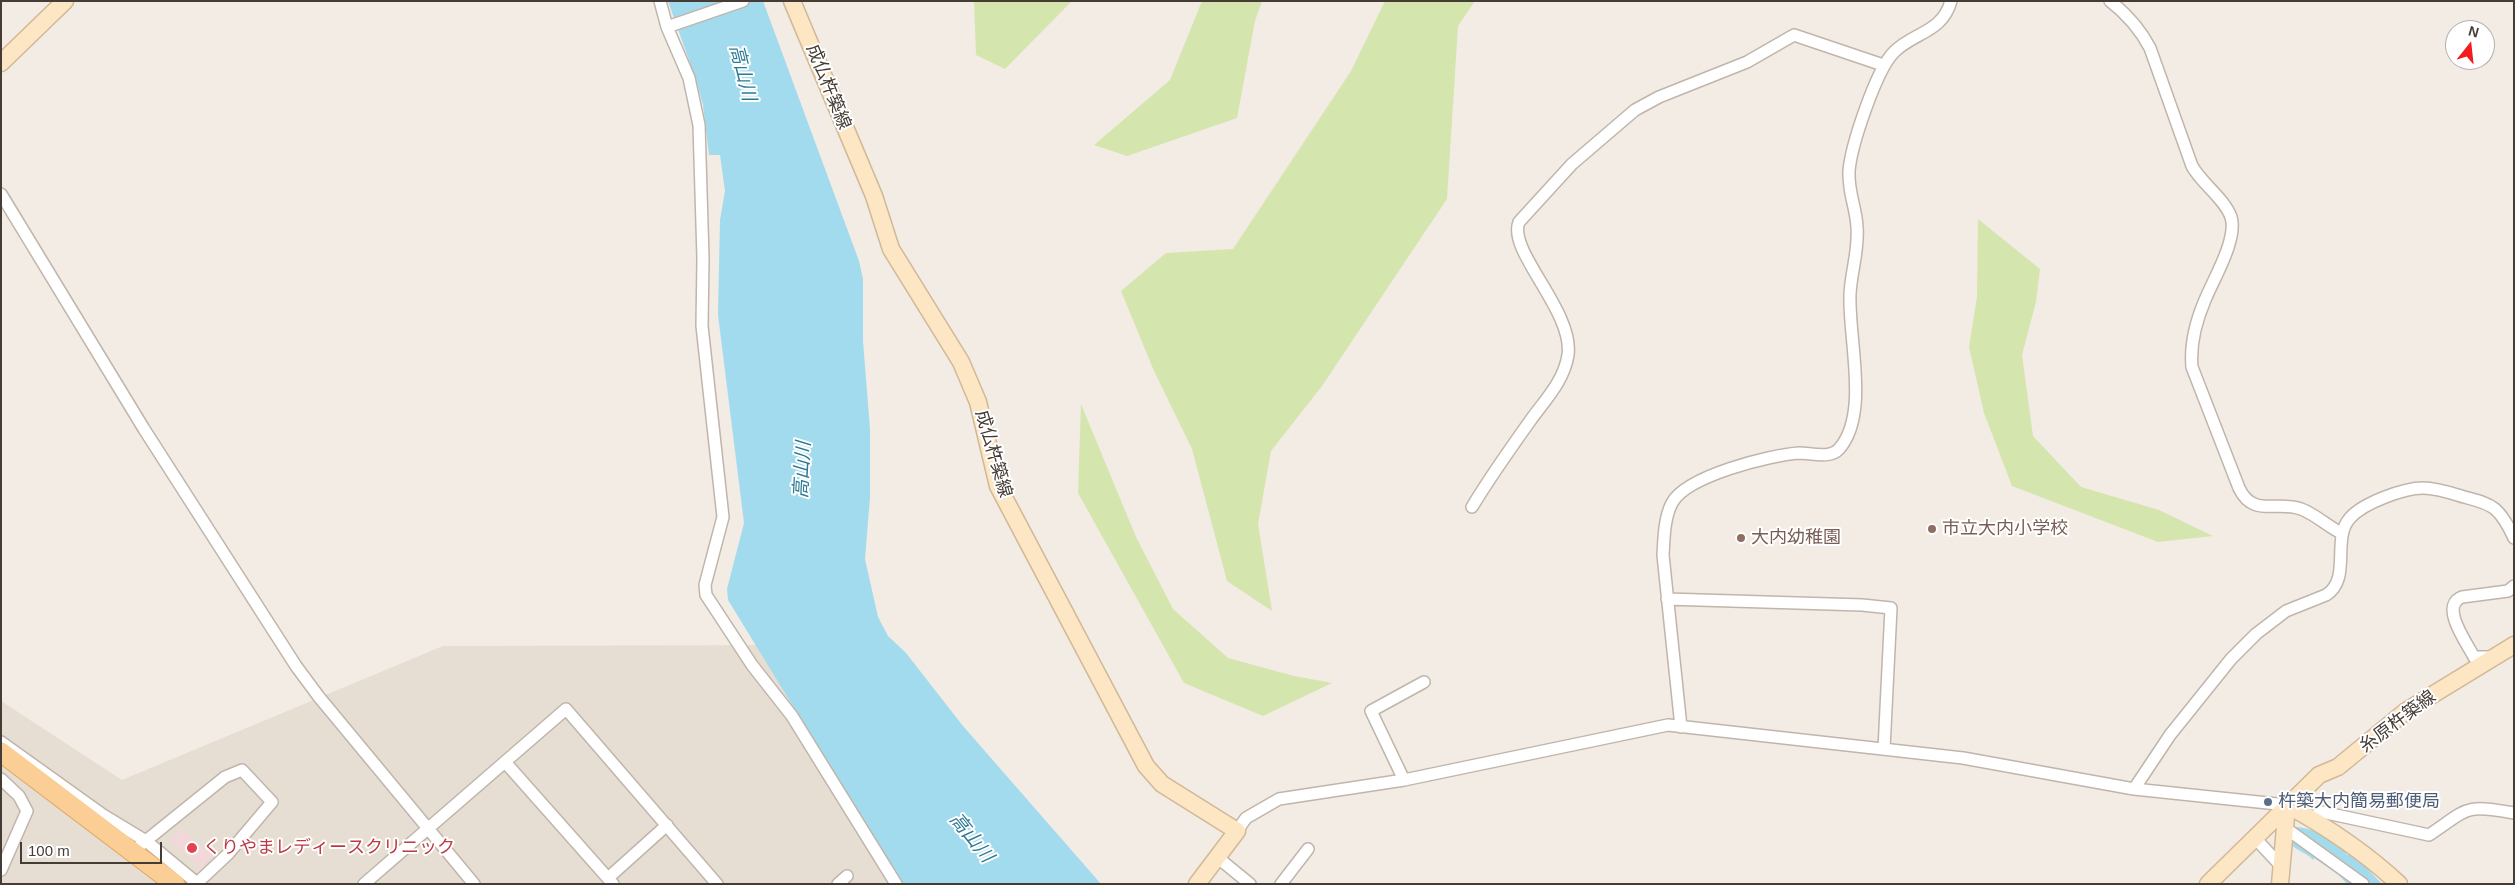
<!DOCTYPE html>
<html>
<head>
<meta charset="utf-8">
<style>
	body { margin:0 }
	#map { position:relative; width:2515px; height:885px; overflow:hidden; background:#f2ece5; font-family:Arial,sans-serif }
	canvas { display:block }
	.frame { position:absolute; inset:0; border:2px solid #443c35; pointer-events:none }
	.north { position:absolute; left:2445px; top:20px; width:50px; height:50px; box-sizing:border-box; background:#fff; border:1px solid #b4b1ae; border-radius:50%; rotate:16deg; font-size:14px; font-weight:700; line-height:20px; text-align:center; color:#443c35 }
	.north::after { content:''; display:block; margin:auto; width:18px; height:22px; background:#f31b1c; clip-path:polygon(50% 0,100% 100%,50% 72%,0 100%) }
	.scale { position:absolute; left:20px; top:842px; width:142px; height:22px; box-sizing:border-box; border:2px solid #443c35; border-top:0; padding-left:6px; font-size:15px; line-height:18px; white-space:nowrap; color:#443c35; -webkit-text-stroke:4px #fff; paint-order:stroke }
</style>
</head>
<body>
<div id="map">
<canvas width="2515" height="885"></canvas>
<div class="frame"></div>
<div class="north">N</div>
<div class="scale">100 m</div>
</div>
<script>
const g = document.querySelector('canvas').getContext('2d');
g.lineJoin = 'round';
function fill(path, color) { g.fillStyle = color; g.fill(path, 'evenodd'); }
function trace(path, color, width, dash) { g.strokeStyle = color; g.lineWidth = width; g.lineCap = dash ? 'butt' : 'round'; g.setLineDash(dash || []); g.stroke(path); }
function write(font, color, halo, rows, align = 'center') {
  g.font = font + ' Arial,"Noto Sans JP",sans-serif'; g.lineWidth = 4; g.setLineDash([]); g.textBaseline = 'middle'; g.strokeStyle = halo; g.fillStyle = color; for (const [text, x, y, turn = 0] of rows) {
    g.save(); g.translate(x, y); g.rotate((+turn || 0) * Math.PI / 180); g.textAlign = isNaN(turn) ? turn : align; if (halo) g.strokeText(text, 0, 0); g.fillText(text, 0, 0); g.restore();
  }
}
fill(new Path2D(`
	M 798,645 L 936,884 L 1,884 L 1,701 L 122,780 L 443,646 Z`), '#e6ddd3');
fill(new Path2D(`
	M 181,829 L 213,855 L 201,868 L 170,841 Z`), '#f2d8d9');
fill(new Path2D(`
	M 974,1 L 1072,1 L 1005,69 L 976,55 Z
	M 1202,1 L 1262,1 L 1255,21 L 1237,118 L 1127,156 L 1094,145 L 1170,80 Z
	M 1385,1 L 1475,1 L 1458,26 L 1447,199 L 1322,386 L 1271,451 L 1258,524 L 1272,611 L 1227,581 L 1192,449 L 1154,371 L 1121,291 L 1166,253 L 1233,249 L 1351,71 Z
	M 1978,219 L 2040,269 L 2036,302 L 2022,355 L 2033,436 L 2081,487 L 2159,510 L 2213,536 L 2158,542 L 2012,486 L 1984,413 L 1969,347 L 1977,297 Z
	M 1081,404 L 1136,537 L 1173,609 L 1228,658 L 1294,676 L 1332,683 L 1263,716 L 1184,683 L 1078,493 Z`), '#d5e5ae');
fill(new Path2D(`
	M 668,1 L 763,1 L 859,261 L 863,279 L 863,341 L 870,429 L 870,497 L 865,559 L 878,617 L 888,636 L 906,653 L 963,726 L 1101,884 L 902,884 L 728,600 L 727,589 L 744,523 L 718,315 L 720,220 L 725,191 L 720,155 L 709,155 L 703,105 L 696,80 Z
	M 2294,827 C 2310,826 2341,841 2347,855 L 2352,853 L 2382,884 L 2347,884 L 2339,875 L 2314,858 L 2313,860 C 2306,852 2296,851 2290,843 Z`), '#a2dbed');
const street = new Path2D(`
	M 660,1 L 667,27 L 689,78 L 699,125 L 703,258 L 702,326 L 723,517 L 705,585 L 706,595 L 752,665 L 792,716 L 896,884
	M 2110,1 C 2128,15 2140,29 2150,48 L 2192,166 C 2202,184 2224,198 2231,217 C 2238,239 2213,280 2205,300 C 2196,321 2190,345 2192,367 L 2239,488 C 2253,518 2277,500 2301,509 C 2315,514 2327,526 2341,533
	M 667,27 L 743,1
	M 1,194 L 144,429 L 296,666 L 319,697 L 474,884
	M 1472,507 C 1490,477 1510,449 1530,421 C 1545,400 1564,381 1568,355 C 1574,311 1507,251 1519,222 L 1572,164 L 1635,110 L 1659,97 L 1747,62 L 1794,35 L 1883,65
	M 1667,599 L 1862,605 L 1891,608 L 1884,749
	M 2492,657 L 2474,657 C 2467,643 2439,606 2462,597 L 2508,591 L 2514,586
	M 1681,727 L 1663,555 C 1664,539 1664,518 1672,503 C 1686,476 1770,455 1799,453 C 1811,453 1830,459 1839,449 C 1870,414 1848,338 1850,294 C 1851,272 1859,250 1857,227 C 1856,207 1848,193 1849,171 C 1851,146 1876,70 1894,52 C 1914,32 1942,33 1951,1
	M 1,742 L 103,815 L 146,841 L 198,884
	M 505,762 L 613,884
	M 1,779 L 19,796 L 27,811 L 1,870
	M 1404,780 L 1371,711 L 1424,682
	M 2134,789 L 2170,735 L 2231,659 L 2256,634 L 2286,611 L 2326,595 C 2352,579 2331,539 2350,518 C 2363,503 2404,488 2423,488 C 2437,488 2451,493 2464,497 C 2475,500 2486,502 2495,509 C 2504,517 2509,527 2514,538
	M 2311,818 L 2322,812 L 2429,835 C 2469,808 2464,804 2514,813
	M 2284,827 L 2363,884
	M 1237,831 L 1246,818 L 1279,799 L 1404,780 L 1668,725 L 1963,758 L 2134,789 L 2287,805
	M 2254,837 L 2281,866
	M 132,852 L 225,777 L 242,770 L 272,802 L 228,854 L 196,884
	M 1217,857 L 1250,884
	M 608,878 L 667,825
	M 364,884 L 566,709 L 717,884
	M 838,884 L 847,876
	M 1281,884 L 1308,849`);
const secondary = new Path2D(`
	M 792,1 L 874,196 L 891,249 L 961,362 L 978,402 L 998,486 L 1146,766 L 1162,784 L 1237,831 L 1197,884
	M 1,63 L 65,1
	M 2208,884 L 2319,775 L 2338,767 L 2406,711 L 2514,645
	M 2280,884 L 2287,805 C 2327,827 2366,853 2399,884`);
const primary = new Path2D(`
	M 1,752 L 175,884`);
trace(street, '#c0b5ab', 14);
trace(secondary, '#d1b896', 19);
trace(primary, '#dfa765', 21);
trace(street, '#fff', 11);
trace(secondary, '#fde6c4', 16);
trace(primary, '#fbce95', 19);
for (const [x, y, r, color] of [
	[1932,529,5,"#8d6e63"],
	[1741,538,5,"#8d6e63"],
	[2268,802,5,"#5c6f8a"],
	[192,848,6,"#e0444e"]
]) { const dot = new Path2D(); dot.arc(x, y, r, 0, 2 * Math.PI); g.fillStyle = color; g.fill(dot); trace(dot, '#fff', 2); }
write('18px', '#443c35', '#fff', [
	["成仏杵築線",828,87,68],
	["成仏杵築線",993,454,74],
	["糸原杵築線",2398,722,-37]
]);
write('18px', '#785e54', '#fff', [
	["市立大内小学校",1942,529],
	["大内幼稚園",1751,538]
], 'left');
write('18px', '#4e5e75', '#fff', [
	["杵築大内簡易郵便局",2278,802]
], 'left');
write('18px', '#be3a42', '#fff', [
	["くりやまレディースクリニック",203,848]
], 'left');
write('italic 19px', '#2d7a95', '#fff', [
	["高山川",742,73,76],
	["高山川",803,470,-87],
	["高山川",971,838,51]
]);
</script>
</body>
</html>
